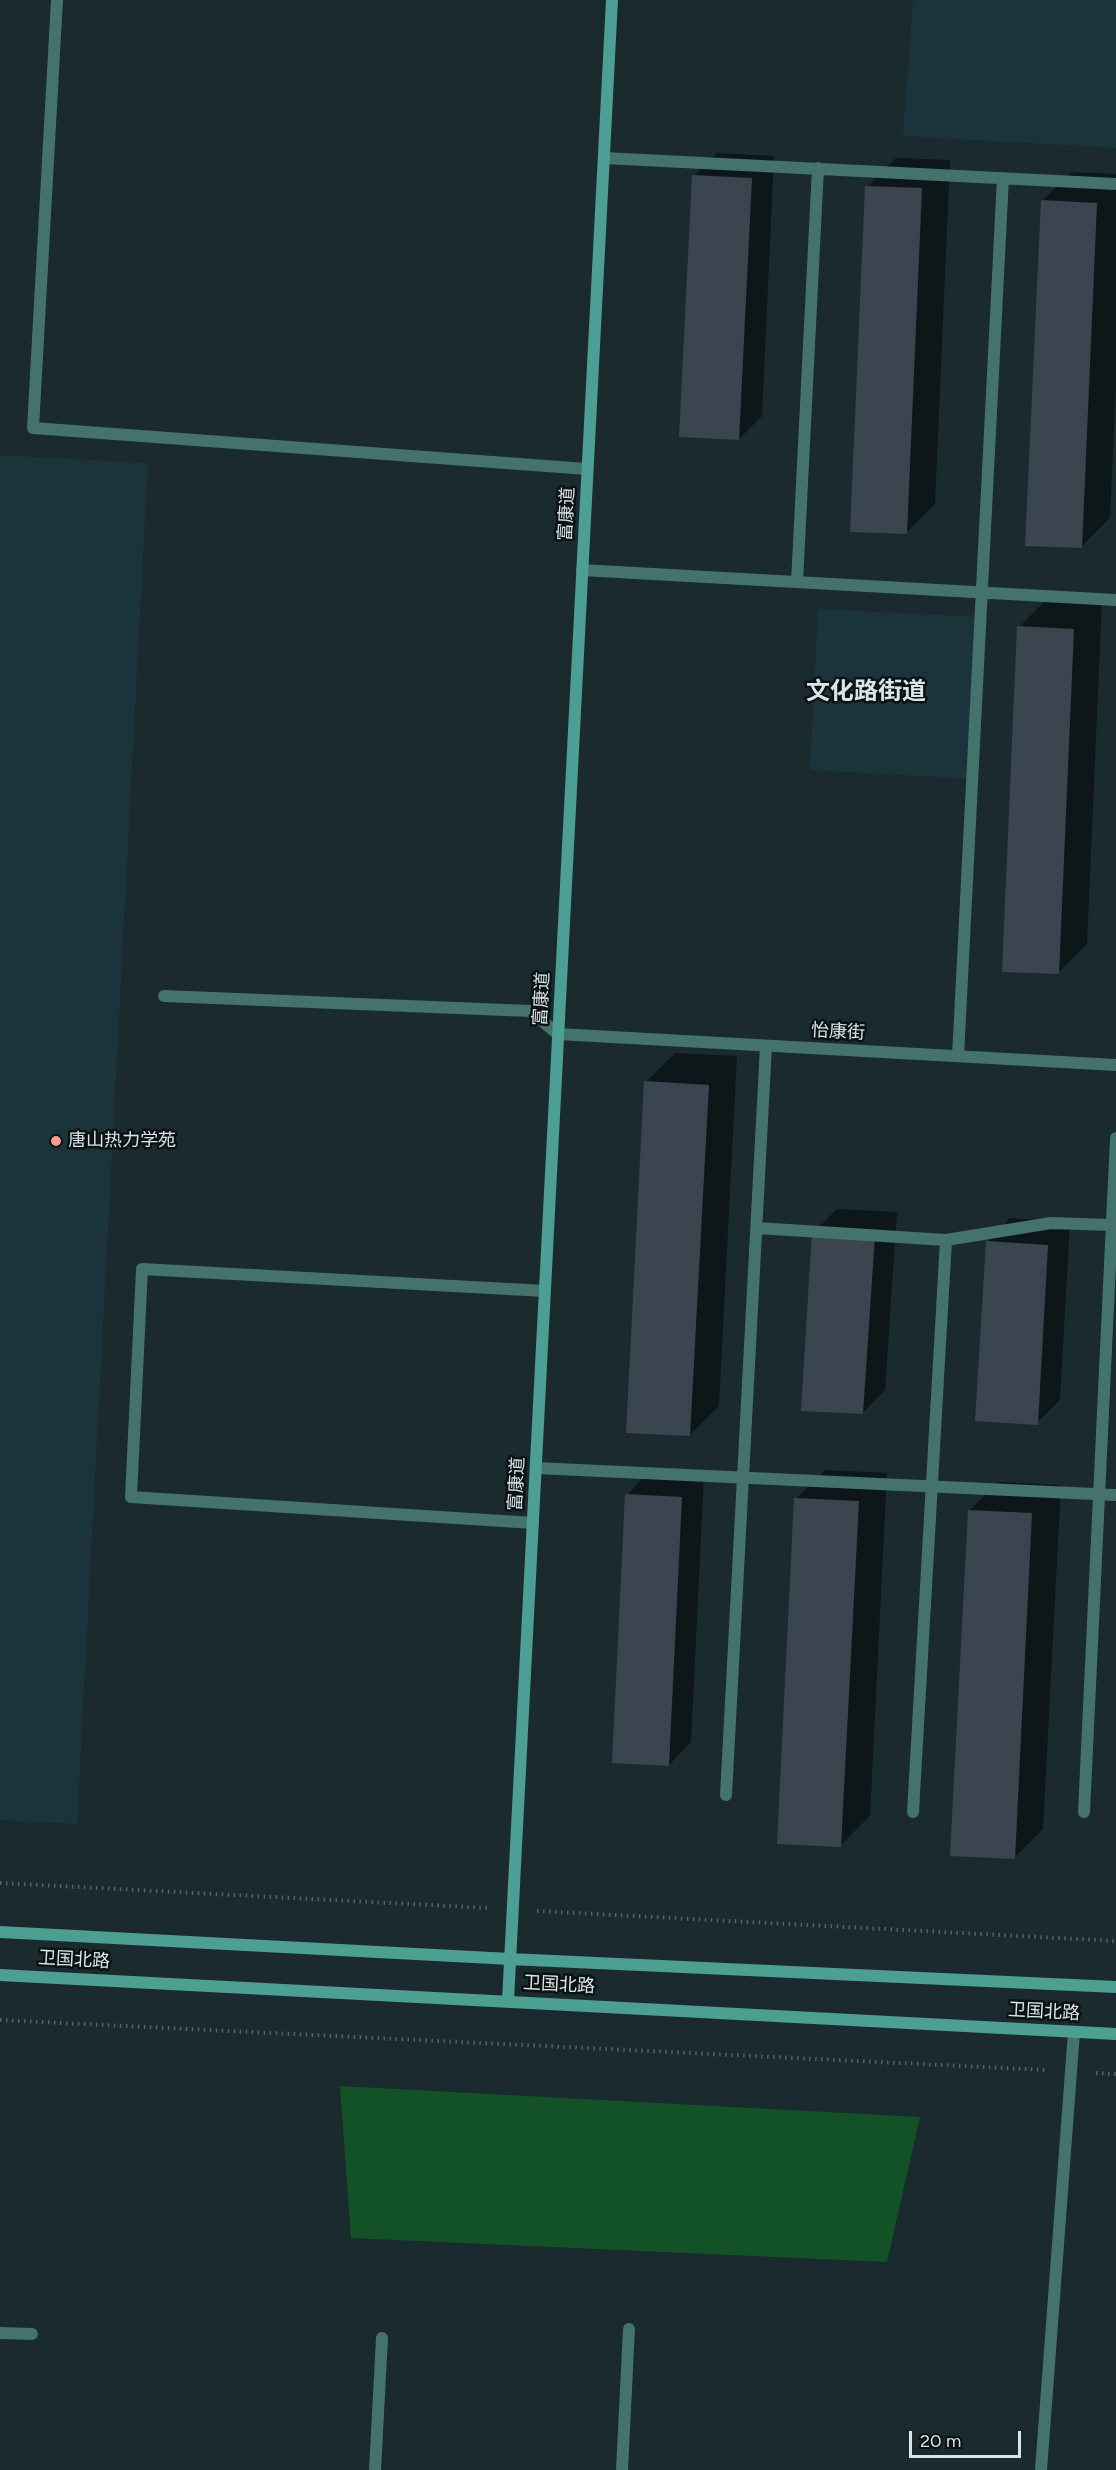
<!DOCTYPE html>
<html>
<head>
<meta charset="utf-8">
<style>
	body { margin:0 }
	#map { position:relative; width:1116px; height:2470px; overflow:hidden; background:#1a2a2f; font-family:Figtree,sans-serif }
	canvas { display:block }
	.scale { position:absolute; left:909px; top:2431px; width:112px; height:27px; box-sizing:border-box; border:3px solid #dbe5e8; border-top:0; padding-left:8px; font-size:18px; line-height:21px; white-space:nowrap; color:#dbe5e8; -webkit-text-stroke:4px #0b1214; paint-order:stroke }
</style>
</head>
<body>
<div id="map">
<canvas width="1116" height="2470"></canvas>
<div class="scale">20 m</div>
</div>
<script>
const g = document.querySelector('canvas').getContext('2d');
g.lineJoin = 'round';
function fill(path, color) { g.fillStyle = color; g.fill(path, 'evenodd'); }
function trace(path, color, width, dash) { g.strokeStyle = color; g.lineWidth = width; g.lineCap = dash ? 'butt' : 'round'; g.setLineDash(dash || []); g.stroke(path); }
function write(font, color, halo, rows, align = 'center') {
  g.font = font + ' Figtree,"Noto Sans SC",sans-serif'; g.lineWidth = 5; g.setLineDash([]); g.textBaseline = 'middle'; g.strokeStyle = halo; g.fillStyle = color; for (const [text, x, y, turn = 0] of rows) {
    g.save(); g.translate(x, y); g.rotate((+turn || 0) * Math.PI / 180); g.textAlign = isNaN(turn) ? turn : align; if (halo) g.strokeText(text, 0, 0); g.fillText(text, 0, 0); g.restore();
  }
}
fill(new Path2D(`
	M 913,0 L 1116,0 L 1116,148 L 903,136 Z
	M 0,455 L 148,463 L 77,1824 L 0,1820 Z
	M 818,609 L 982,617 L 973,779 L 810,770 Z`), '#1b343b');
fill(new Path2D(`
	M 340,2086 L 920,2117 L 887,2262 L 351,2238 Z`), '#135226');
fill(new Path2D(`
	M 717,153 L 774,156 L 762,416 L 739,439 L 694,176 Z
	M 896,158 L 950,160 L 935,504 L 906,533 L 867,187 Z
	M 1071,172 L 1116,174 L 1116,386 L 1110,518 L 1081,547 L 1042,201 Z
	M 1048,598 L 1102,600 L 1087,944 L 1058,973 L 1019,627 Z
	M 675,1053 L 737,1056 L 719,1406 L 690,1435 L 646,1082 Z
	M 837,1209 L 897,1212 L 885,1390 L 863,1413 L 814,1232 Z
	M 1010,1218 L 1070,1222 L 1060,1400 L 1037,1423 L 988,1241 Z
	M 825,1470 L 887,1473 L 870,1816 L 841,1845 L 796,1499 Z
	M 649,1472 L 704,1475 L 691,1742 L 669,1765 L 627,1495 Z
	M 998,1482 L 1061,1485 L 1043,1829 L 1014,1858 L 969,1511 Z`), '#0007');
fill(new Path2D(`
	M 692,175 L 752,178 L 739,440 L 679,437 Z
	M 865,186 L 922,188 L 907,534 L 850,532 Z
	M 1041,200 L 1097,203 L 1082,548 L 1025,546 Z
	M 1017,626 L 1074,629 L 1059,974 L 1002,972 Z
	M 644,1081 L 709,1085 L 690,1436 L 626,1433 Z
	M 812,1231 L 875,1235 L 863,1414 L 801,1411 Z
	M 986,1241 L 1048,1245 L 1038,1425 L 975,1421 Z
	M 625,1494 L 682,1497 L 669,1766 L 612,1763 Z
	M 794,1498 L 859,1501 L 841,1847 L 777,1844 Z
	M 968,1510 L 1032,1513 L 1015,1859 L 950,1856 Z`), '#3b4550');
trace(new Path2D(`
	M 0,1883 L 488,1908
	M 537,1911 L 1116,1941
	M 0,2020 L 1046,2070
	M 1096,2073 L 1116,2074`), '#566469', 4, [1.5, 4.5]);
trace(new Path2D(`
	M 57,0 L 33,428 L 587,469
	M 604,158 L 1116,184
	M 582,570 L 1116,600
	M 797,582 L 818,168
	M 164,996 L 530,1011 L 558,1034
	M 958,1056 L 1003,178
	M 757,1228 L 946,1240 L 1051,1223 L 1112,1225
	M 536,1468 L 1116,1495
	M 533,1523 L 131,1497 L 142,1269 L 545,1291
	M 726,1795 L 766,1046
	M 913,1812 L 946,1240
	M 1084,1812 L 1116,1138
	M 0,2333 L 32,2334
	M 375,2470 L 382,2338
	M 622,2470 L 629,2329`), '#43736c', 12);
trace(new Path2D(`
	M 558,1034 L 1116,1065
	M 1041,2470 L 1074,2032`), '#43736c', 12);
trace(new Path2D(`
	M 0,1932 L 510,1959 L 1116,1987
	M 0,1975 L 1116,2034
	M 508,2000 L 612,0`), '#4d9e93', 12);
for (const [x, y, r, color] of [
	[56,1141,6,"#f49d8d"]
]) { const dot = new Path2D(); dot.arc(x, y, r, 0, 2 * Math.PI); g.fillStyle = color; g.fill(dot); trace(dot, '#0b1214', 2); }
write('18px', '#dbe5e8', '#0b1214', [
	["富康道",567,514,-87],
	["富康道",542,999,-87],
	["怡康街",838,1032,3],
	["富康道",517,1484,-87],
	["卫国北路",74,1960,3],
	["卫国北路",559,1985,3],
	["卫国北路",1044,2012,3]
]);
write('18px', '#dbe5e8', '#0b1214', [
	["唐山热力学苑",68,1141]
], 'left');
write('bold 24px', '#dbe5e8', '#0b1214', [
	["文化路街道",866,692]
]);
</script>
</body>
</html>
